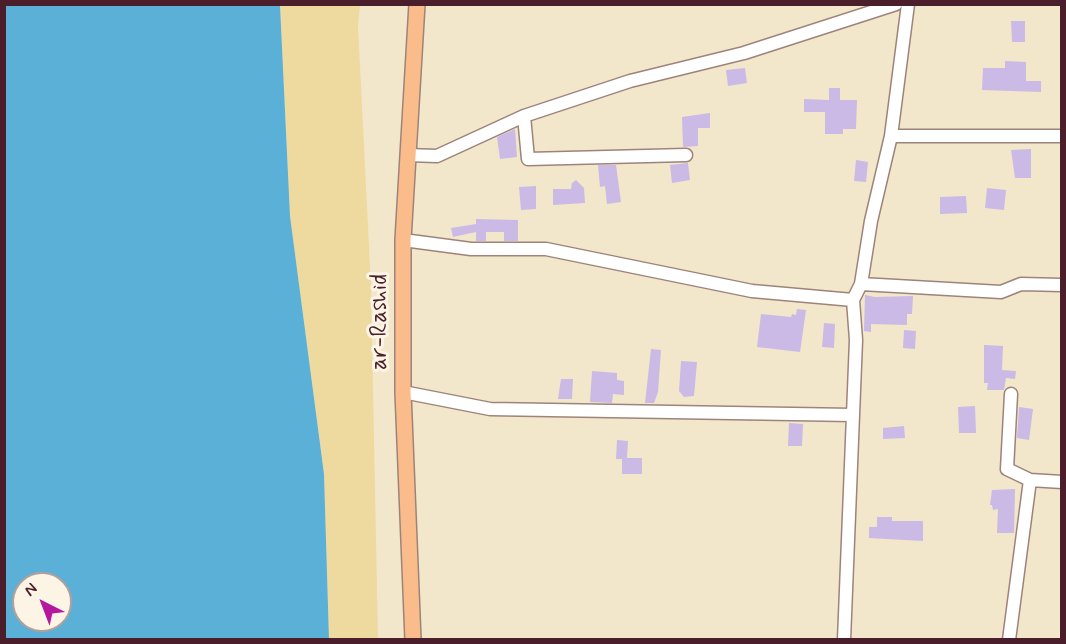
<!DOCTYPE html>
<html>
<head>
<meta charset="utf-8">
<style>
	body { margin:0 }
	#map { position:relative; width:1066px; height:644px; overflow:hidden; background:#f2e7cb; font-family:Mynerve,sans-serif }
	canvas { display:block }
	.frame { position:absolute; inset:0; border:6px solid #4a1f2b; pointer-events:none }
	.north { position:absolute; left:12px; top:572px; width:60px; height:60px; box-sizing:border-box; background:#fcf5e5; border:2px solid #b59f9b; border-radius:50%; rotate:318deg; font-size:16px; font-weight:700; line-height:24px; text-align:center; color:#4a1f2b }
	.north::after { content:''; display:block; margin:auto; width:21px; height:27px; background:#b5179e; clip-path:polygon(50% 0,100% 100%,50% 72%,0 100%) }
</style>
</head>
<body>
<div id="map">
<canvas width="1066" height="644"></canvas>
<div class="frame"></div>
<div class="north">N</div>
</div>
<script>
const g = document.querySelector('canvas').getContext('2d');
g.lineJoin = 'round';
function fill(path, color) { g.fillStyle = color; g.fill(path, 'evenodd'); }
function trace(path, color, width, dash) { g.strokeStyle = color; g.lineWidth = width; g.lineCap = dash ? 'butt' : 'round'; g.setLineDash(dash || []); g.stroke(path); }
function write(font, color, halo, rows, align = 'center') {
  g.font = font + ' Mynerve,sans-serif'; g.lineWidth = 6; g.setLineDash([]); g.textBaseline = 'middle'; g.strokeStyle = halo; g.fillStyle = color; for (const [text, x, y, turn = 0] of rows) {
    g.save(); g.translate(x, y); g.rotate((+turn || 0) * Math.PI / 180); g.textAlign = isNaN(turn) ? turn : align; if (halo) g.strokeText(text, 0, 0); g.fillText(text, 0, 0); g.restore();
  }
}
fill(new Path2D(`
	M 280,5 L 360,5 L 358,26 L 371,287 L 378,639 L 329,639 L 324,474 L 290,216 Z`), '#eeda9e');
fill(new Path2D(`
	M 4,5 L 280,5 L 290,216 L 324,474 L 329,639 L 5,639 ZM 24,584 L 60,584 L 60,620 L 24,620 Z`), '#5ab0d6');
fill(new Path2D(`
	M 1011,21 L 1025,21 L 1025,42 L 1012,42 Z
	M 1005,61 L 1026,62 L 1026,81 L 1041,81 L 1041,92 L 982,90 L 983,68 L 1005,68 Z
	M 745,68 L 747,83 L 728,86 L 726,70 Z
	M 829,88 L 840,88 L 840,100 L 857,100 L 856,129 L 843,129 L 843,134 L 825,134 L 825,112 L 804,112 L 804,99 L 829,100 Z
	M 710,113 L 710,128 L 698,128 L 698,146 L 683,147 L 682,117 Z
	M 515,129 L 517,157 L 500,159 L 497,137 Z
	M 1031,149 L 1031,178 L 1015,178 L 1011,150 Z
	M 856,160 L 868,162 L 866,182 L 854,181 Z
	M 688,163 L 690,180 L 672,183 L 670,165 Z
	M 598,165 L 616,165 L 621,202 L 607,204 L 605,186 L 600,187 Z
	M 576,180 L 584,188 L 585,203 L 553,205 L 553,189 L 571,189 L 572,183 Z
	M 536,186 L 536,209 L 521,210 L 519,187 Z
	M 987,188 L 1006,190 L 1004,210 L 985,208 Z
	M 966,196 L 967,213 L 940,214 L 940,197 Z
	M 476,219 L 518,220 L 518,241 L 504,241 L 504,232 L 486,232 L 486,241 L 476,241 L 476,232 L 453,237 L 451,228 L 476,224 Z
	M 865,295 L 875,297 L 913,296 L 912,314 L 907,314 L 907,325 L 871,324 L 871,332 L 864,331 Z
	M 797,309 L 806,310 L 800,352 L 757,347 L 761,314 L 791,317 L 792,314 L 796,315 Z
	M 824,323 L 835,324 L 834,348 L 822,347 Z
	M 904,330 L 916,331 L 915,349 L 903,348 Z
	M 984,345 L 1003,346 L 1002,370 L 1016,371 L 1015,379 L 1006,378 L 1004,390 L 987,390 L 988,383 L 984,383 Z
	M 651,349 L 661,350 L 658,392 L 654,403 L 645,403 Z
	M 681,361 L 697,362 L 694,396 L 684,397 L 679,391 Z
	M 592,371 L 617,373 L 617,380 L 624,381 L 624,395 L 613,394 L 612,403 L 590,402 Z
	M 561,379 L 573,379 L 572,399 L 558,399 Z
	M 975,406 L 976,433 L 959,433 L 958,407 Z
	M 1019,407 L 1033,409 L 1029,440 L 1017,438 Z
	M 789,423 L 803,424 L 802,446 L 788,446 Z
	M 904,426 L 905,438 L 883,439 L 883,428 Z
	M 617,440 L 628,441 L 627,458 L 642,458 L 642,474 L 622,474 L 622,459 L 616,459 Z
	M 1015,489 L 1014,533 L 997,533 L 998,509 L 993,510 L 992,505 L 990,505 L 992,490 Z
	M 877,517 L 892,517 L 892,521 L 923,521 L 923,541 L 869,538 L 869,527 L 877,527 Z`), '#cbb9e6');
const minor = new Path2D(`
	M 524,116 L 528,159 L 686,155
	M 891,136 L 1062,136
	M 407,155 L 437,156 L 524,116 L 630,81 L 744,53 L 896,4
	M 403,240 L 471,249 L 546,249 L 752,291 L 853,300
	M 861,284 L 1001,292 L 1021,284 L 1062,285
	M 403,392 L 490,409 L 853,415
	M 1030,480 L 1062,482
	M 844,640 L 856,340 L 853,300 L 861,284 L 871,221 L 891,136 L 908,4
	M 1009,640 L 1030,480 L 1007,469 L 1011,394`);
const major = new Path2D(`
	M 413,640 L 403,392 L 403,240 L 417,4`);
trace(minor, '#9e837b', 15);
trace(major, '#9e837b', 18);
trace(minor, '#fff', 12);
trace(major, '#f9bc8a', 15);
write('24px', '#4a1f2b', '#fcf5e5', [
	["ar-Rashid",381,322,-90]
]);
</script>
</body>
</html>
